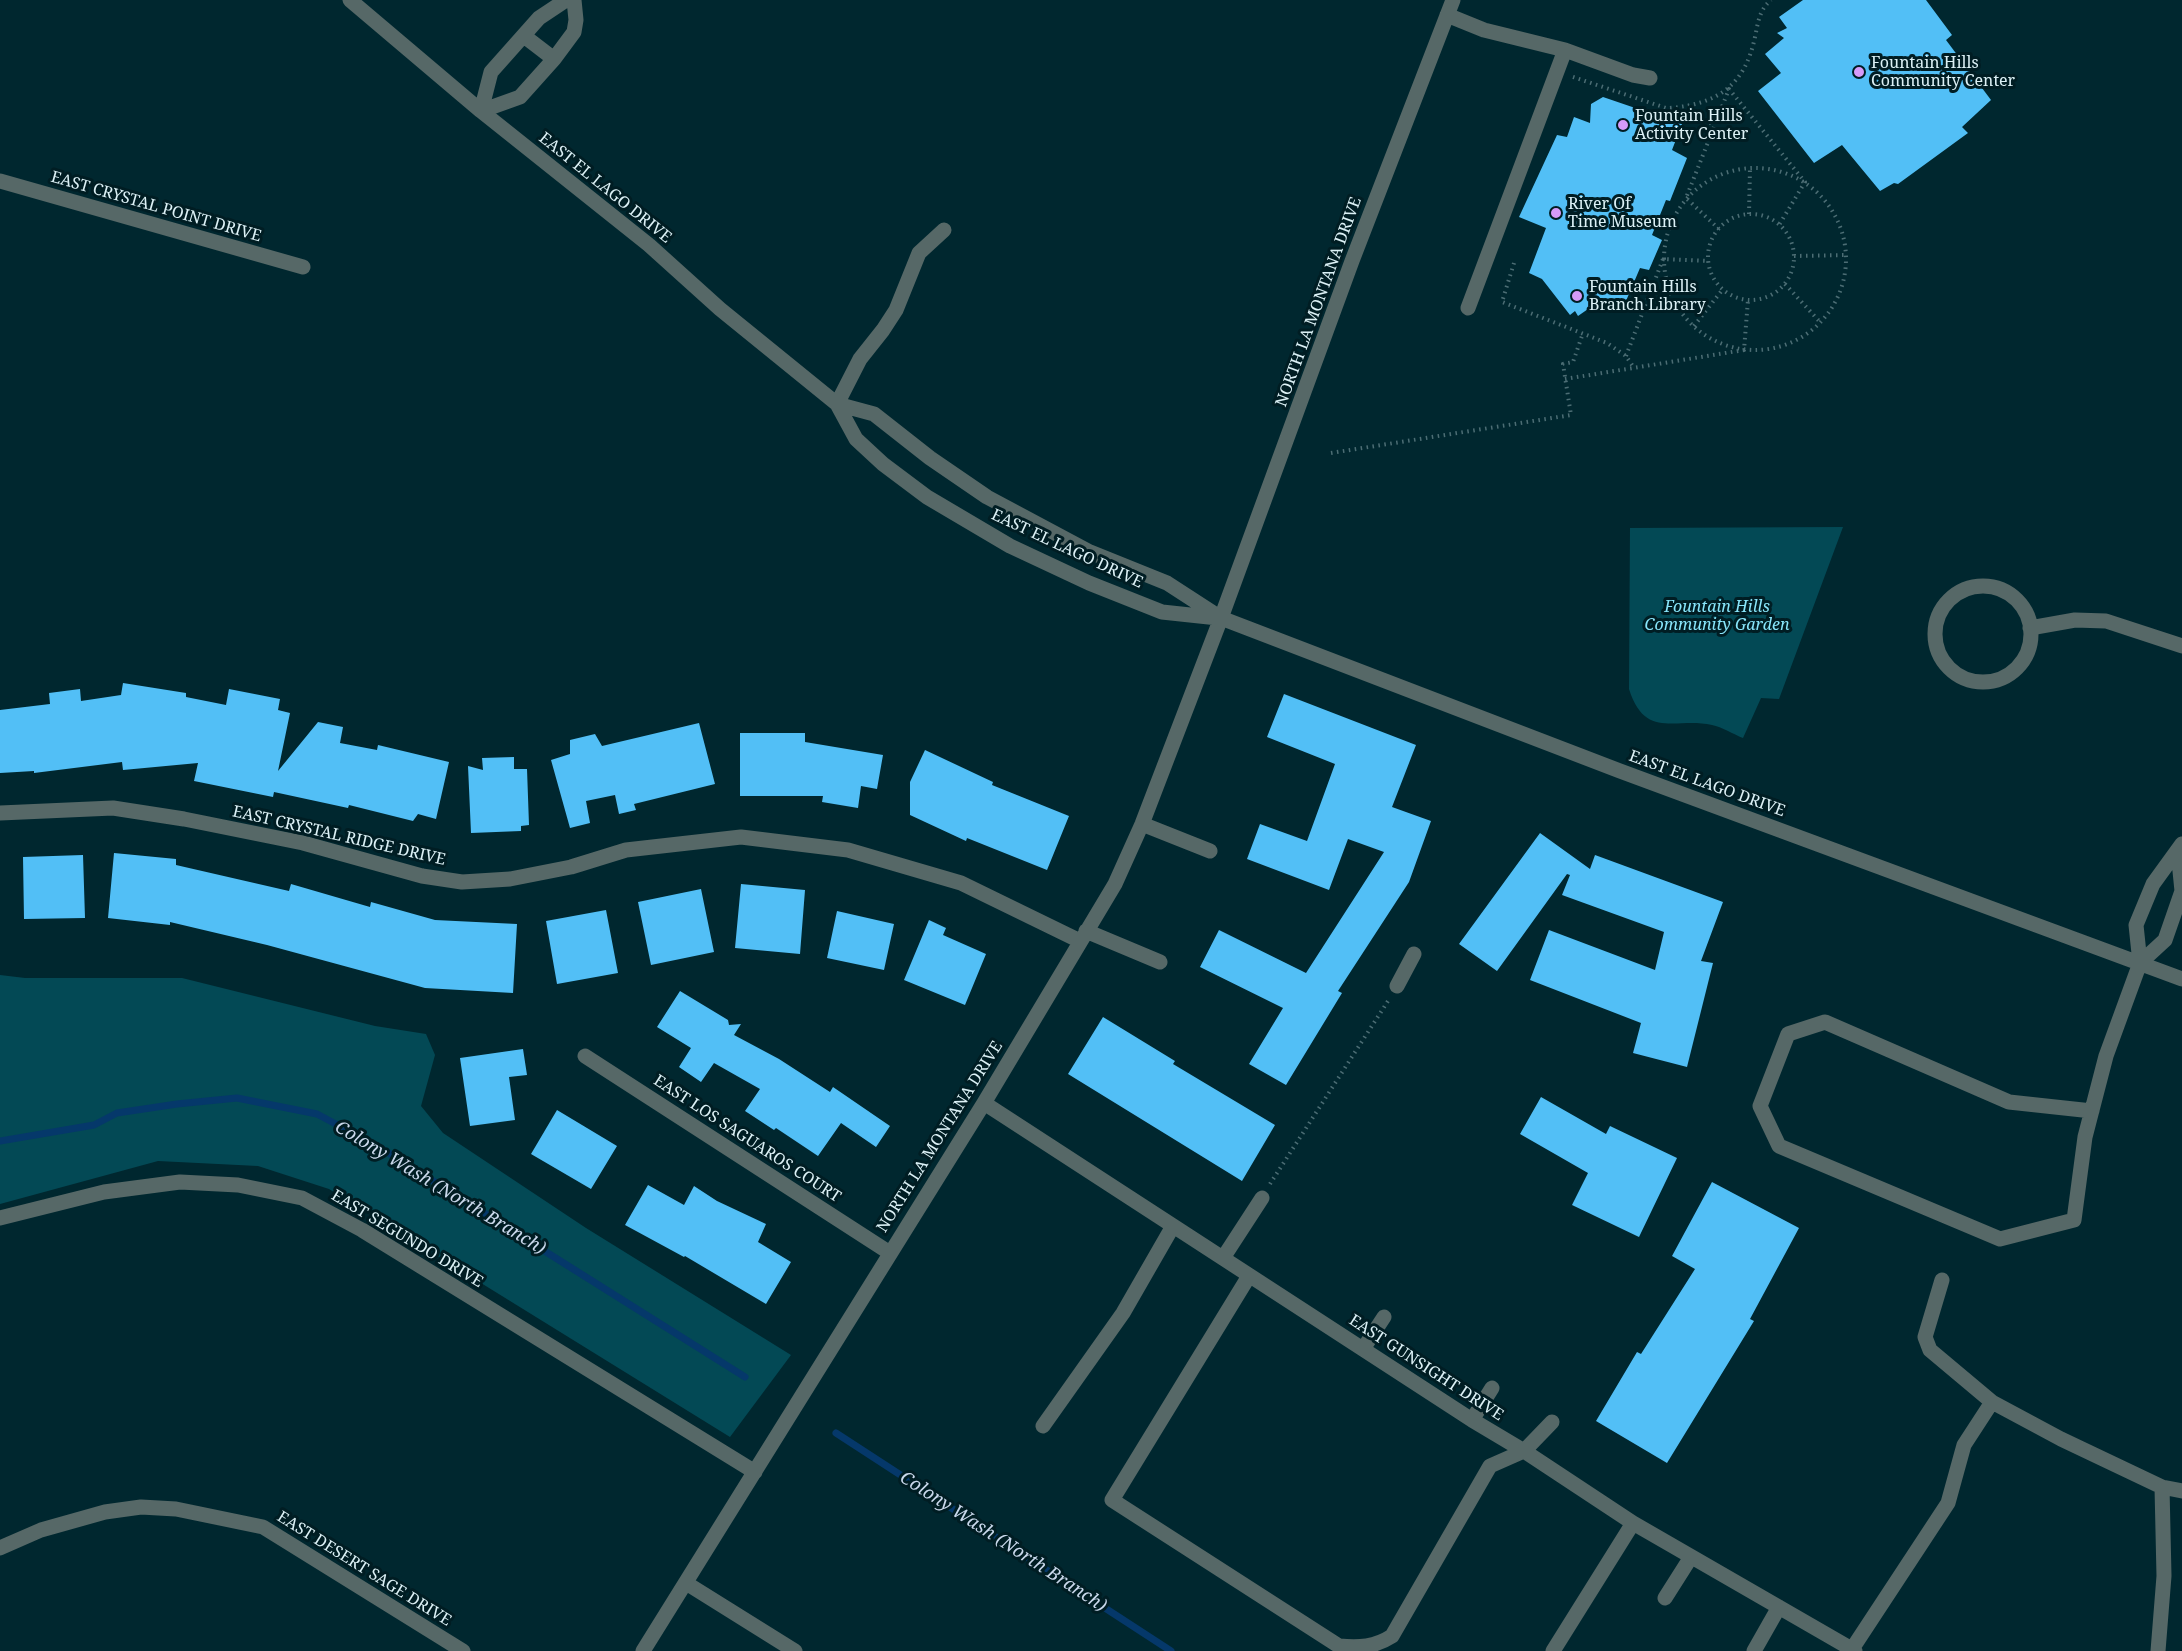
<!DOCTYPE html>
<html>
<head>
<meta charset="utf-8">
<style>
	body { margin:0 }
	canvas { display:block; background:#00272f }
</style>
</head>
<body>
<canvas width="2182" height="1651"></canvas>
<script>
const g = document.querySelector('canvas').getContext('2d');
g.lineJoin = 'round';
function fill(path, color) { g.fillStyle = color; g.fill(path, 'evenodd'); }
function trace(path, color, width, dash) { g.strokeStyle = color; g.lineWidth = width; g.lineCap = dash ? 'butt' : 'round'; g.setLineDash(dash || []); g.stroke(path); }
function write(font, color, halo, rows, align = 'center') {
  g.font = font + ' "Noto Serif",serif'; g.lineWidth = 6; g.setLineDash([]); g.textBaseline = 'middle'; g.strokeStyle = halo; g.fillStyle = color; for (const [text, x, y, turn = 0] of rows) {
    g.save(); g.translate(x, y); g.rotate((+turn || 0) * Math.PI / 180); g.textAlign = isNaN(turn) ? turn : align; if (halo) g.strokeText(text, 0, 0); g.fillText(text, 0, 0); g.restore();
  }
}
fill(new Path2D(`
	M 1843,527 L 1779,699 L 1761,698 L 1743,738 C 1733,734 1722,727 1712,725 C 1676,717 1645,740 1629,689 L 1630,528 Z
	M 0,975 L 25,978 L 182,978 L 375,1026 L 426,1034 L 435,1055 L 421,1106 L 443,1133 L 586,1228 L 791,1355 L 730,1437 L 329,1189 L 258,1166 L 158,1161 L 0,1204 Z`), '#034955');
trace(new Path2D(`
	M 0,1141 L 94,1125 L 117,1113 L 177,1104 L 237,1098 L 317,1114 L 379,1147 L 745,1377
	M 836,1433 L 1171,1651`), '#05386a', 7);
fill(new Path2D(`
	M 1803,0 L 1926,0 L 1952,35 L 1946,40 L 1991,100 L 1962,127 L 1968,133 L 1898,184 L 1894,183 L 1880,191 L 1842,145 L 1814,163 L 1758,91 L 1781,73 L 1765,54 L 1784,38 L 1777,33 L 1787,28 L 1779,17 Z
	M 1603,97 L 1682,124 L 1672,150 L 1687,158 L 1670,201 L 1666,200 L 1652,235 L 1662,240 L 1649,270 L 1640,268 L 1623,308 L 1601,300 L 1578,316 L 1575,311 L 1570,315 L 1542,279 L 1529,273 L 1546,228 L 1519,217 L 1557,135 L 1567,137 L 1574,117 L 1590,123 L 1591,104 Z
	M 123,683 L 186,693 L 186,697 L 226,705 L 229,689 L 280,699 L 278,710 L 290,713 L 278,771 L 318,722 L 343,727 L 340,743 L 377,750 L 378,745 L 449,762 L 436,819 L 418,814 L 413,821 L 349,805 L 348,808 L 274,792 L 273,797 L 194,781 L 198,763 L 123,770 L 122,762 L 34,773 L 34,771 L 0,773 L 0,710 L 50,704 L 49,693 L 80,689 L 81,701 L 121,695 Z
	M 1284,694 L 1416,745 L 1392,807 L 1431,821 L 1409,882 L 1338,991 L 1342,993 L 1286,1085 L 1249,1064 L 1283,1008 L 1200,967 L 1219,930 L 1306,973 L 1384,852 L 1348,839 L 1329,890 L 1247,859 L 1260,824 L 1307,841 L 1335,764 L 1267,737 Z
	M 699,723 L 715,784 L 634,804 L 636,810 L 619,814 L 615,795 L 586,801 L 590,823 L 570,828 L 551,760 L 570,754 L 570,740 L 595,734 L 602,746 Z
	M 740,733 L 805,733 L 805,742 L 883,755 L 877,789 L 861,786 L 858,808 L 822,802 L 823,796 L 740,796 Z
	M 925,750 L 993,782 L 992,785 L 1069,816 L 1047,870 L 967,838 L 966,841 L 910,815 L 910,782 Z
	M 514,757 L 514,769 L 527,769 L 529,825 L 521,826 L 521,831 L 471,833 L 468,766 L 483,770 L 482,758 Z
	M 1540,833 L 1590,869 L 1595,855 L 1723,902 L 1701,961 L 1713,963 L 1687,1067 L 1633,1053 L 1641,1023 L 1530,980 L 1549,930 L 1655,970 L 1664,932 L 1562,895 L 1570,875 L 1567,874 L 1497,971 L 1459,944 Z
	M 114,853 L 176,859 L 176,865 L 289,891 L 291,884 L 370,907 L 371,902 L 435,920 L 517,924 L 513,993 L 425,988 L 267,945 L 170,922 L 170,925 L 108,918 Z
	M 83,855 L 85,918 L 24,919 L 23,857 Z
	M 741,884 L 805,890 L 800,954 L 735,948 Z
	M 701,889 L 714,952 L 651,965 L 638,902 Z
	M 606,910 L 618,973 L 557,984 L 546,921 Z
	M 837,911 L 894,924 L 884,970 L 827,958 Z
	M 929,920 L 946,928 L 943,935 L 986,954 L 965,1005 L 904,980 Z
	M 680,991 L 728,1020 L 729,1025 L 741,1024 L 734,1035 L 779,1059 L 830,1092 L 833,1087 L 890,1126 L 876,1147 L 841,1123 L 818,1156 L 776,1128 L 774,1130 L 745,1111 L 760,1089 L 714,1063 L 701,1082 L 679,1067 L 691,1048 L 657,1027 Z
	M 1103,1017 L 1175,1061 L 1173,1064 L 1275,1125 L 1242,1181 L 1068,1074 Z
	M 523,1049 L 527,1075 L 509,1077 L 515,1120 L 470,1126 L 460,1058 Z
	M 1541,1097 L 1606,1134 L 1610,1126 L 1677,1158 L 1639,1237 L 1572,1205 L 1588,1173 L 1520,1134 Z
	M 557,1110 L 617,1146 L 591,1189 L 531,1154 Z
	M 1712,1182 L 1799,1228 L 1750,1319 L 1754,1321 L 1667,1463 L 1596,1421 L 1637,1352 L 1641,1354 L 1695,1269 L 1672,1256 Z
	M 648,1185 L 684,1205 L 694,1186 L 717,1201 L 766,1224 L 758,1242 L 791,1262 L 766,1304 L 685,1256 L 684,1257 L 625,1225 Z`), '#52bff6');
trace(new Path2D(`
	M 1573,77 L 1714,124
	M 1670,108 C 1718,104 1745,85 1755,37 C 1758,23 1759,10 1771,0
	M1664 259a91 91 0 1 1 182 0a91 91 0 1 1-182 0Z
	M 1749,214 L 1750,168
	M1708 257a43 43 0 1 1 86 0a43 43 0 1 1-86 0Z
	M 1719,229 L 1686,198 L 1729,89 L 1805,182 L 1779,225
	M 1794,256 L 1847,255
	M 1514,263 L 1502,302 L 1607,343 L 1626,356 L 1634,368
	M 1785,284 L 1820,322
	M 1694,326 L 1723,289
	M 1626,356 L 1663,259 L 1708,261
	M 1565,379 L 1744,350 L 1748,300
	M 1331,453 L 1571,415 L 1563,364 L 1573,362 L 1583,333
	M 1270,1184 L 1388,1001`), '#4c6d74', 4, [1.5, 4.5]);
trace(new Path2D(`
	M 350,0 L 481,111 L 649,245 L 720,309 L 837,404 L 856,439 L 883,464 L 927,497 L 1010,546 L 1089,583 L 1162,612 L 1218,618
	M 1447,15 L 1484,30 L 1565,50 L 1633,75 L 1650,78
	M 524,36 L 554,59
	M 481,111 L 520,97 L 554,59 L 574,32 L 576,20 L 574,0
	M 481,111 L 491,72 L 539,18 L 566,0
	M 0,181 L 303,267
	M 1468,308 L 1565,50
	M 837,404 L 874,414 L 930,458 L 987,497 L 1090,552 L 1167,583 L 1221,618 L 1620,771 L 2182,979
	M 837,404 L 860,359 L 883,330 L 896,310 L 919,253 L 944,230
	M1935 634a48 48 0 1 1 96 0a48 48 0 1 1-96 0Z
	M 2030,628 L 2075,620 L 2106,621 L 2182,646
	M 0,813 L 113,808 L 184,819 L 303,843 L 422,876 L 462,882 L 510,879 L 571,867 L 626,850 L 741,837 L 848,850 L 961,883 L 1080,941
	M 1142,824 L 1210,851
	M 1086,931 L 1160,962
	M 2140,963 L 2165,940 L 2182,891 L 2178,851
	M 1397,986 L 1414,954
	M 585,1056 L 890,1253
	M 984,1103 L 1472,1420 L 1524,1451 L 1633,1523 L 1855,1651
	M 2092,1111 L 2009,1102 L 1825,1022 L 1788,1034 L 1760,1106 L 1779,1146 L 2000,1239 L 2074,1220 L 2085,1137 L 2106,1056 L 2140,963 L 2136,925 L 2153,884 L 2182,844
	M 0,1218 L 104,1192 L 180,1182 L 238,1185 L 302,1198 L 362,1230 L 755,1472
	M 1223,1258 L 1262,1198
	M 1249,1276 L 1112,1500 L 1339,1646 C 1359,1648 1375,1647 1392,1636 L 1490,1466 L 1524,1451 L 1552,1422
	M 1942,1280 L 1925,1337 L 1930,1350 L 1992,1402 L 2061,1439 L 2162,1487 L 2182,1491
	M 1363,1349 L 1384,1317
	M 1472,1420 L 1492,1388
	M 1043,1426 L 1123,1313 L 1173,1226
	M 0,1548 L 41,1530 L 105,1512 L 141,1507 L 176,1509 L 263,1527 L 463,1651
	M 686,1583 L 795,1651
	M 1665,1598 L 1691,1557
	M 1852,1649 L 1948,1503 L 1964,1445 L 1992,1402
	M 643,1651 L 984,1103 L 1115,884 L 1142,824 L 1221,618 L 1352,261 L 1453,0
	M 1553,1651 L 1633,1523
	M 1754,1651 L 1779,1607
	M 2158,1651 L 2164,1576 L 2162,1487`), '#566867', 15);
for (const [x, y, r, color] of [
	[1859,72,6,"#d69bf9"],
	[1623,125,6,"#d69bf9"],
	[1556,213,6,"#d69bf9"],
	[1577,296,6,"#d69bf9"]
]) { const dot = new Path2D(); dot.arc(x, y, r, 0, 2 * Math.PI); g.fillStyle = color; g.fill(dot); trace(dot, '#001d23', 2); }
write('16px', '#dcf1f6', '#001d23', [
	["Fountain Hills",1871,63],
	["Community Center",1871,81],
	["Fountain Hills",1635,116],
	["Activity Center",1635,134],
	["River Of",1568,204],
	["Time Museum",1568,222],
	["Fountain Hills",1589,287],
	["Branch Library",1589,305]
], 'left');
write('16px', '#dcf1f6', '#001d23', [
	["EAST EL LAGO DRIVE",605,188,39],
	["EAST CRYSTAL POINT DRIVE",156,207,16],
	["NORTH LA MONTANA DRIVE",1319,302,-70],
	["EAST EL LAGO DRIVE",1067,549,25],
	["EAST EL LAGO DRIVE",1707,784,20],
	["EAST CRYSTAL RIDGE DRIVE",339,836,13],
	["NORTH LA MONTANA DRIVE",940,1137,-58],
	["EAST LOS SAGUAROS COURT",747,1139,33],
	["EAST SEGUNDO DRIVE",407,1239,31],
	["EAST GUNSIGHT DRIVE",1426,1368,33],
	["EAST DESERT SAGE DRIVE",364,1569,32]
]);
write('italic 16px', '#88e6fb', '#001d23', [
	["Fountain Hills",1717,607],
	["Community Garden",1717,625]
]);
write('italic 18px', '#c9d8eb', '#001d23', [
	["Colony Wash (North Branch)",440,1188,31],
	["Colony Wash (North Branch)",1003,1542,33]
]);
</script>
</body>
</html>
